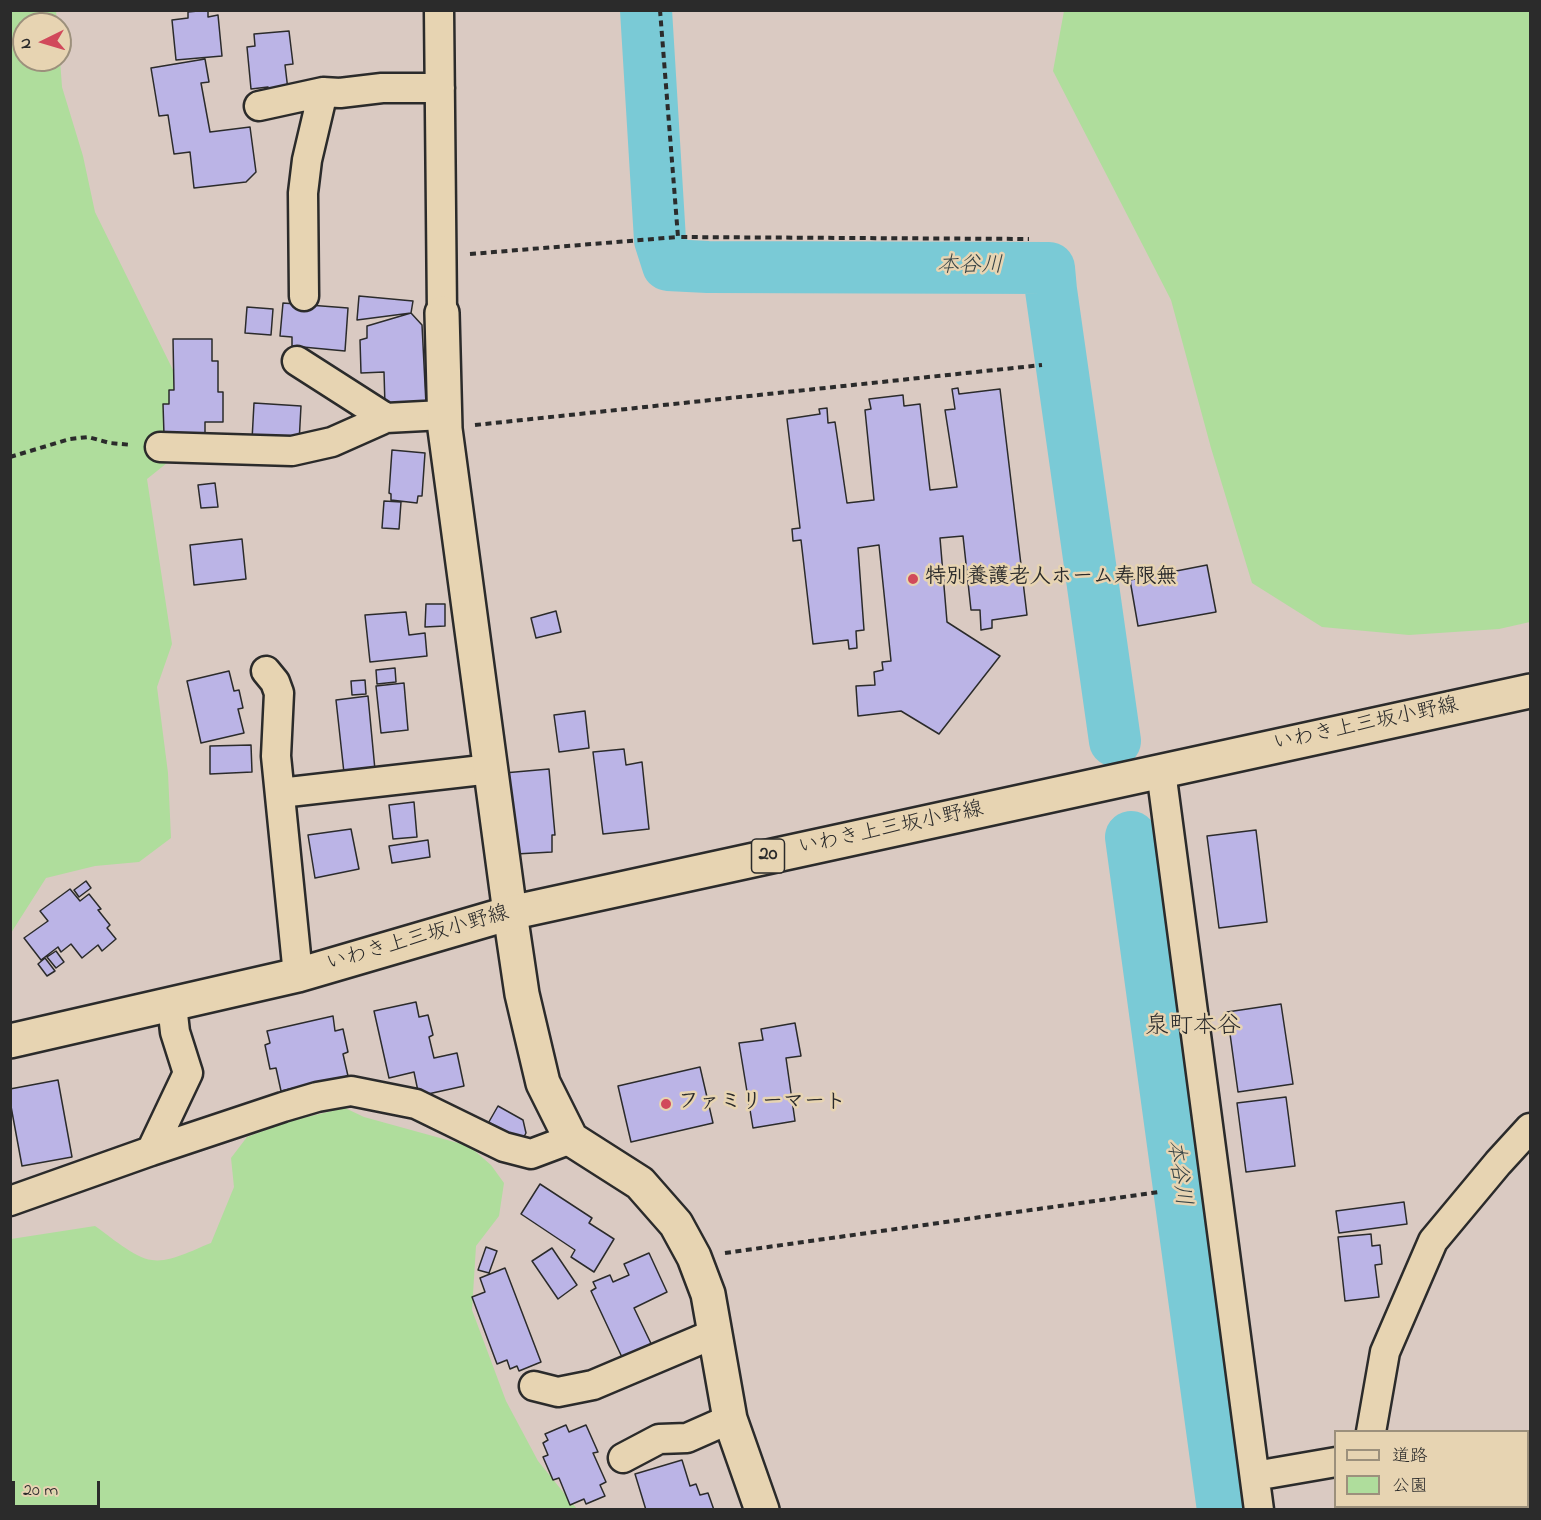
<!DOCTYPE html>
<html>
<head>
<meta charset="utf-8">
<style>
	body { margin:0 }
	#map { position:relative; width:1541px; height:1520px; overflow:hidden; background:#dacac2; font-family:"Indie Flower","Klee One",sans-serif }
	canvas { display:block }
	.frame { position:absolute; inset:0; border:12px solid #2b2b2b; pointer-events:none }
	.legend { position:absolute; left:1334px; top:1430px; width:195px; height:78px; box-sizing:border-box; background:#e7d4b2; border:2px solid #9c907c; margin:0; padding:8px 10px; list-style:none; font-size:18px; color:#2b2b2b }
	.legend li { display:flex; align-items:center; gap:12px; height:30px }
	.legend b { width:30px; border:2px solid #9c907c }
	.north { position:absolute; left:12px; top:12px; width:60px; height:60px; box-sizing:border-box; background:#e7d4b2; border:2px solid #9c907c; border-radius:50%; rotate:265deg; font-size:16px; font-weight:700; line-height:24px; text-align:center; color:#2b2b2b }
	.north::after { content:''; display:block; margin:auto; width:21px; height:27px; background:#d1495b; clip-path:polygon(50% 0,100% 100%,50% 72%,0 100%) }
	.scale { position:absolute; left:12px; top:1481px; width:88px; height:27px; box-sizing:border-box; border:3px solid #2b2b2b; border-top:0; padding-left:8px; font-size:18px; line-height:21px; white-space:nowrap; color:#2b2b2b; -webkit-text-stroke:4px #e7d4b2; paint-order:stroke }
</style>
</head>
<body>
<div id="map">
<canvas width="1541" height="1520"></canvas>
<div class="frame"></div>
<ul class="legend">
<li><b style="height:8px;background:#e7d4b2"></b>道路</li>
<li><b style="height:16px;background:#afdd9c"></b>公園</li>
</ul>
<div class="north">N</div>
<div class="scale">20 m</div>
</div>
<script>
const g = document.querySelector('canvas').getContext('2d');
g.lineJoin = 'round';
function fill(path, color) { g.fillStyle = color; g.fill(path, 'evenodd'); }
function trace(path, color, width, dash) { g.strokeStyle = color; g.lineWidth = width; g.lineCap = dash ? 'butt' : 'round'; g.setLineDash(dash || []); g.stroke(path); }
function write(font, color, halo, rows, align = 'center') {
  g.font = font + ' "Indie Flower","Klee One",sans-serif'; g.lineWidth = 5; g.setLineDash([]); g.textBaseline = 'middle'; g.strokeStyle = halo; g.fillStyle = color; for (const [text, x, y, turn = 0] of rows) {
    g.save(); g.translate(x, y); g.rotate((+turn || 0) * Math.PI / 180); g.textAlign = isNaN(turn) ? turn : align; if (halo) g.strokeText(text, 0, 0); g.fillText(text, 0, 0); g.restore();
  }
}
fill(new Path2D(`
	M 56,10 L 57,24 L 24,24 L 24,60 L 60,60 L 62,87 L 83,156 L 95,212 L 173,370 L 183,405 L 179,441 L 167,463 L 147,479 L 172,644 L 157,687 L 168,773 L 171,838 L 139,862 L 95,866 L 46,878 L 11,933 L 10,11 Z
	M 1064,11 L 1530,11 L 1530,622 L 1499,629 L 1409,635 L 1322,627 L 1252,583 L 1211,448 L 1171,300 L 1053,71 Z
	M 345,1108 L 364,1117 L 469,1146 L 491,1165 L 504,1183 L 499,1216 L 476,1246 L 472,1310 L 506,1401 L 538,1461 L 577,1509 L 11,1510 L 11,1239 L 95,1226 C 110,1236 134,1258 152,1260 C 170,1263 195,1249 211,1243 L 234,1187 L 231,1158 L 247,1137 L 290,1121 Z`), '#afdd9c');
trace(new Path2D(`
	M 646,10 L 660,240 L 668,265 L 708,267 L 1049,268 L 1051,290 L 1115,741
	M 1131,837 L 1223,1510`), '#7acad6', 52);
const building = new Path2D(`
	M 208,10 L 208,17 L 218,15 L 222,56 L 176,60 L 172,20 L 188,18 L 188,12 Z
	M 289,31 L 293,64 L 285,65 L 288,90 L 268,92 L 268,87 L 251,89 L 247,47 L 255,46 L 254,34 Z
	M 205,59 L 209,82 L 201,83 L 210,132 L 250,127 L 256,172 L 246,182 L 194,188 L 190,152 L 174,154 L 168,115 L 159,116 L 151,68 Z
	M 359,296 L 413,301 L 411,313 L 357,320 Z
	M 283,303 L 348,308 L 345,351 L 292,346 L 292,337 L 280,336 Z
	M 247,307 L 273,309 L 271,335 L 245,333 Z
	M 411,313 L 422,325 L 426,404 L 385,406 L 384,372 L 361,373 L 360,340 L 367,338 L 367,326 Z
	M 173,339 L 212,339 L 212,361 L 218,361 L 218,392 L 223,392 L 223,422 L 205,422 L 205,435 L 164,435 L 163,404 L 169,404 L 169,390 L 174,390 Z
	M 958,388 L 959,394 L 1000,389 L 1027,615 L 992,620 L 992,628 L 981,630 L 980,610 L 971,610 L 963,536 L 940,538 L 947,622 L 1000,656 L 939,734 L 901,711 L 858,716 L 856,686 L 875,685 L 874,672 L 883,670 L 882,662 L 891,661 L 879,545 L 858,548 L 864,630 L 856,631 L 857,648 L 849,649 L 848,640 L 813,644 L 801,540 L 793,541 L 792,529 L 800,528 L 787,419 L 820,414 L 819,409 L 827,408 L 828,423 L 835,422 L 847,503 L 874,500 L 865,410 L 871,409 L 869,399 L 903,395 L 904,406 L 920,404 L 930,490 L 957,487 L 945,410 L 955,409 L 952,389 Z
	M 254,403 L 301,406 L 299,443 L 252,440 Z
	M 392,450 L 425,453 L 422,496 L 418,496 L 417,503 L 391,500 L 391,494 L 389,493 Z
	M 215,483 L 218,507 L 201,508 L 198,485 Z
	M 384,501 L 401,502 L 399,529 L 382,528 Z
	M 242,539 L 246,579 L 194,585 L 190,545 Z
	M 1207,565 L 1216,612 L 1138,626 L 1130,580 Z
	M 426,604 L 445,604 L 445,626 L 425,627 Z
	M 556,611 L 561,632 L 536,638 L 531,618 Z
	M 406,612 L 409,635 L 425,633 L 427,656 L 370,662 L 365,615 Z
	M 395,668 L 396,682 L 377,684 L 376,670 Z
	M 229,671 L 234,691 L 239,690 L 243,708 L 238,709 L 244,733 L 201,743 L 187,681 Z
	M 365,680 L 366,694 L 352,695 L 351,681 Z
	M 404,683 L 408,730 L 381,733 L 376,686 Z
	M 368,696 L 375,770 L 344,773 L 336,700 Z
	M 585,711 L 589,748 L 559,752 L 554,715 Z
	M 251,745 L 252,772 L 210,774 L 210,746 Z
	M 624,749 L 626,765 L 642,762 L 649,829 L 603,834 L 593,752 Z
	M 549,769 L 555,835 L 552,835 L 552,852 L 516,854 L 504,773 Z
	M 414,802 L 417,837 L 393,839 L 389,805 Z
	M 351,829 L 359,869 L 315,878 L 308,835 Z
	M 1256,830 L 1267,922 L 1219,928 L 1207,836 Z
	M 428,840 L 430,857 L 392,863 L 389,846 Z
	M 86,881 L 91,888 L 79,897 L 74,890 Z
	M 70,889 L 80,901 L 89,894 L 101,909 L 98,910 L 110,925 L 107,928 L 116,939 L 102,951 L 98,945 L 82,958 L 71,944 L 61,952 L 58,947 L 41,960 L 24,938 L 48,921 L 40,911 Z
	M 56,951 L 64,962 L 56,968 L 47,957 Z
	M 45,958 L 55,971 L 47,976 L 38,964 Z
	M 416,1002 L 419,1017 L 428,1015 L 433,1035 L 429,1037 L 434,1058 L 457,1053 L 464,1086 L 419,1096 L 414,1072 L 389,1078 L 374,1011 Z
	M 1281,1004 L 1293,1084 L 1238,1092 L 1227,1012 Z
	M 333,1016 L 335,1031 L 343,1029 L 348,1052 L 343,1054 L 348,1076 L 281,1091 L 276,1068 L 270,1069 L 265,1045 L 270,1043 L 267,1031 Z
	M 795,1023 L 801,1056 L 786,1058 L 795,1121 L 753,1128 L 739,1043 L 763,1040 L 761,1029 Z
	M 700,1067 L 713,1123 L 631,1142 L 618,1086 Z
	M 58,1080 L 72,1157 L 22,1166 L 10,1101 L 10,1089 Z
	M 1286,1097 L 1295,1166 L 1246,1172 L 1237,1103 Z
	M 498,1106 L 523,1120 L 526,1133 L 519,1146 L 486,1127 Z
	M 540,1184 L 592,1218 L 589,1223 L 614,1239 L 594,1272 L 571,1257 L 575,1250 L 521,1214 Z
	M 1404,1202 L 1407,1224 L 1339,1233 L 1336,1211 Z
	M 1371,1234 L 1372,1246 L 1380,1245 L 1382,1264 L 1375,1265 L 1379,1297 L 1345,1301 L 1338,1237 Z
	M 486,1247 L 497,1251 L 489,1273 L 478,1270 Z
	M 552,1248 L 577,1285 L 558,1299 L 532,1261 Z
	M 649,1253 L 667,1292 L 634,1308 L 657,1356 L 628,1370 L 591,1291 L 596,1288 L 593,1282 L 610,1275 L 613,1282 L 629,1275 L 624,1264 Z
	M 505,1268 L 541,1362 L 519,1371 L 517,1366 L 510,1369 L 507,1360 L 497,1364 L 472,1297 L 485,1292 L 480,1278 Z
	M 566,1425 L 569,1432 L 586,1425 L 598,1452 L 593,1453 L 606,1482 L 600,1485 L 605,1496 L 586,1504 L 584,1499 L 570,1505 L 559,1478 L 553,1480 L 543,1457 L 548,1455 L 543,1443 L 548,1440 L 545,1434 Z
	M 682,1460 L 690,1486 L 696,1484 L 700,1495 L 708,1493 L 714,1510 L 646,1510 L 635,1474 Z
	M 1347,1506 L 1378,1506 L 1378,1510 L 1347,1510 Z`);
fill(building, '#bbb4e6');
trace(building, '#2b2b2b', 1.5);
const street = new Path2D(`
	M 439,10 L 442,313
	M 259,106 L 323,92 L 340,93 L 382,88 L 440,88
	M 304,296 L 303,193 L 307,160 L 323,92
	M 297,361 L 386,418 L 443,415
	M 160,447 L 292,451 L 332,442 L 386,418
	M 266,671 L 275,682 L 279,693 L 276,756 L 298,975
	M 1161,771 L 1259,1510
	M 280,793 L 491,769
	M 151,1151 L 283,1107 L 317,1097 L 351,1091 L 416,1104 L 504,1147 L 531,1154 L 571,1139
	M 10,1201 L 151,1151 L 188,1073 L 175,1032 L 172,1005
	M 534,1386 L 558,1392 L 593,1385 L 716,1333
	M 1371,1432 L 1385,1352 L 1433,1241 L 1498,1163 L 1530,1128
	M 623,1458 L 659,1439 L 687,1438 L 730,1419
	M 1255,1476 L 1336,1462`);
const secondary = new Path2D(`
	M 442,313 L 445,429 L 510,913 L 522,994 L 543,1083 L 571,1139 L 640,1183 L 676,1224 L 694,1257 L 708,1294 L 730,1419 L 762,1510`);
const primary = new Path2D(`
	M 10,1041 L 298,975 L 510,913 L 1530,691`);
trace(street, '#2b2b2b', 33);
trace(secondary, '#2b2b2b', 38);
trace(primary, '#2b2b2b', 38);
trace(new Path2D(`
	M 660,10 L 678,237 L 1029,239
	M 470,254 L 678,237
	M 475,425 L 1042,365
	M 10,457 L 70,439 L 88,437 L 110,443 L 132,445
	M 725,1253 L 1159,1192`), '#2b2b2b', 4, [6, 4.5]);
trace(street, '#e7d4b2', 28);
trace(secondary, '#e7d4b2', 33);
trace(primary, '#e7d4b2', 33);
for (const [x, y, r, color] of [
	[913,579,6,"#d1495b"],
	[666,1104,6,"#d1495b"]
]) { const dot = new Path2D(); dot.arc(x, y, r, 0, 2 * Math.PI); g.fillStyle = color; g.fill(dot); trace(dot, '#e7d4b2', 2); }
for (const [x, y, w] of [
	[768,856,33]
]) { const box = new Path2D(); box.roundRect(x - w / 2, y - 17, w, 34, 4.5); g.fillStyle = '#e7d4b2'; g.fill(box); trace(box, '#2b2b2b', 1.5); }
write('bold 20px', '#2b2b2b', null, [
	["20",768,856]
]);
write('bold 21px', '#2b2b2b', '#e7d4b2', [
	["特別養護老人ホーム寿限無",925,579],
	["ファミリーマート",678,1104]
], 'left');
write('21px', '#2b2b2b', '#e7d4b2', [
	["いわき上三坂小野線",1366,726,-12],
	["いわき上三坂小野線",891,830,-12],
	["いわき上三坂小野線",418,940,-16]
]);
write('italic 22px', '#374345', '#e7d4b2', [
	["本谷川",970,267],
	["本谷川",1177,1173,82]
]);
write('24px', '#2b2b2b', '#e7d4b2', [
	["泉町本谷",1193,1028]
]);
</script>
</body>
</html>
